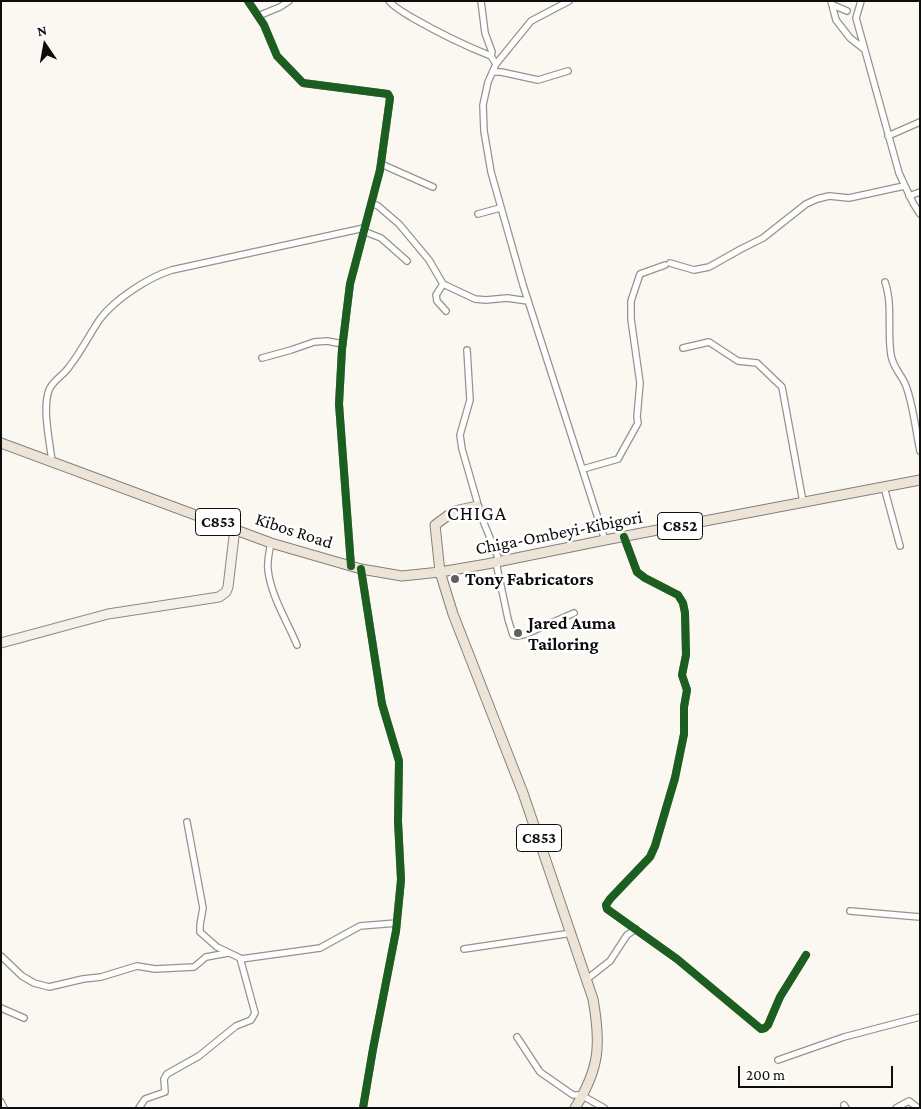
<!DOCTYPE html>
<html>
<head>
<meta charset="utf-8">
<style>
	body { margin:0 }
	#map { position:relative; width:921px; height:1109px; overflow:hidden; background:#fbf8f1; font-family:"Crimson Pro",serif }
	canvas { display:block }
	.frame { position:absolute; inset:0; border:2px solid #0d0d0d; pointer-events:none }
	.north { position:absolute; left:20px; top:20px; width:50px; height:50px; -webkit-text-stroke:4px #fff; paint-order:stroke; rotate:348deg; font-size:14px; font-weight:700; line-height:20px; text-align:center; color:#0d0d0d }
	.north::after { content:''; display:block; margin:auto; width:18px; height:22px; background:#0d0d0d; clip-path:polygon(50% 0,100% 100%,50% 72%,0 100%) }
	.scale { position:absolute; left:738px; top:1066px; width:155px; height:22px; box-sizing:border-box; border:2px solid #0d0d0d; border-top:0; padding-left:6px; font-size:15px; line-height:18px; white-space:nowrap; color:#0d0d0d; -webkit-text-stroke:4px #fff; paint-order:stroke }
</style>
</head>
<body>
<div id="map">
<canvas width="921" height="1109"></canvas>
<div class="frame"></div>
<div class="north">N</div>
<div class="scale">200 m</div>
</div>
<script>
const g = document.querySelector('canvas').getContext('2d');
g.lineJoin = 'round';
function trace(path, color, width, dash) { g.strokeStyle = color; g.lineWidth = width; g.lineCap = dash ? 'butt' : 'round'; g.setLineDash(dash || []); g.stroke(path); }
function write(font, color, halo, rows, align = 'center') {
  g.font = font + ' "Crimson Pro",serif'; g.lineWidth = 5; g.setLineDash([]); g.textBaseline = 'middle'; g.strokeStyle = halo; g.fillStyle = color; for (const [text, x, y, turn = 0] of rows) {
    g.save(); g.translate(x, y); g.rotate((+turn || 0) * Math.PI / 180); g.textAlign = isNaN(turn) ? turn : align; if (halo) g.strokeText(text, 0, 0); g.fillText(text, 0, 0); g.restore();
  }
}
const street = new Path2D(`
	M 248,1 L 264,25 L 277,56 L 303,83 L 388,94 L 390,98 L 380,170 L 350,284 L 342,349 L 339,404 L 351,566
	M 389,1 C 395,8 403,12 411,17 C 437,32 463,45 491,56 L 496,64 L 488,82 L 483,105 L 484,131 L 491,172 L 523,285 L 605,540
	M 481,1 L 485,33 L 492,52 L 491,56
	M 831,1 L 836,20 L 850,38 L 864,49
	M 861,1 L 856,18 L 899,173 L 913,203 L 920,214
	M 833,5 L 847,11
	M 258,16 L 280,7 L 289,1
	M 496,64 L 531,21 L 569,1
	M 494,72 L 501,72 L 538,80 L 568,71
	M 888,136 L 920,122
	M 381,164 L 433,187
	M 909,196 L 920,192
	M 372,203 L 378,206 L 399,224 L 429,260 L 443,284 L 475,299 L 486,300 L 507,298 L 528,301
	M 478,214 L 500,208
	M 363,231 L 381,238 L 407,261
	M 670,263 L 694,270 L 709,267 L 741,249 L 763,238 L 806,204 L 817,199 L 829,196 L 849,198 L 904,186
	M 885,282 C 893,305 887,331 891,355 C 893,368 902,375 906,386 C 913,404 916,432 920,451
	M 443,284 L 436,295 L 437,301 L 446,311
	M 683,348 L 709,342 L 738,361 L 757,363 L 782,387 L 803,502
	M 467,350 L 470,400 L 460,435 L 462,449 L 477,501 L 477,506 L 499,560 L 497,567 L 508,619 L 513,635 L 517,636 L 526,634 L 574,613
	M 262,358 L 291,350 L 314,342 L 327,341 L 343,344
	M 52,462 C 50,442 42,409 49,390 C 53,380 63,376 69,367 C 81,352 89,335 100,319 C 115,299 149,277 172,270 L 364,228
	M 583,469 L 618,459 L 638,423 L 637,417 L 640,383 L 631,319 L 631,301 L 640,274 L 665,265
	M 884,487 L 900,546
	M 624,537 L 637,572 L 645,578 L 678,595 L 683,603 L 685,613 L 686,655 L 682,675 L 687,690 L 684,707 L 684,734 L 675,778 L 655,846 L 650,857 L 610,899 L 606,905 L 607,909 L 677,959 L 761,1029 L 765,1028 L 768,1025 L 780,997 L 806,955
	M 271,543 C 269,552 267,561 268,570 C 271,596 287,621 297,645
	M 361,569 L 382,704 L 399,761 L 398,821 L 401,880 L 396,931 L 373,1049 L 363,1108
	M 850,911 L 920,917
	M 464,949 L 572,933
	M 1,956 L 22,976 L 34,983 L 49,987 L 83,979 L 101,977 L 137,966 L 155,969 L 194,967 L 206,957 L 228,953
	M 241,959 L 320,948 L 360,926 L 397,923
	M 587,979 L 610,961 L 627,935 L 636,929
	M 1,1008 L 24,1018
	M 517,1037 L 540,1072 L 573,1095 L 581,1095 L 604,1108
	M 778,1060 L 844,1037 L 920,1017
	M 1,1102 L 4,1108
	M 844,1105 L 846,1108
	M 139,1108 L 145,1099 L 165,1092 L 164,1079 L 167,1074 L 199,1056 L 236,1026 L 251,1020 L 255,1013 L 240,958 L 217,947 L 200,932 L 200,925 L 203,908 L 187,822
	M 896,1108 L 909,1101 L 918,1108`);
const secondary = new Path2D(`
	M 1,643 L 108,614 L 219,597 L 226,592 L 228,587 L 235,528`);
const primary = new Path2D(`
	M 1,443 L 271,543 L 361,569 L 402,576 L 440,572 L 487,564 L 605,540 L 920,480
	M 477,506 L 454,511 L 435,525 L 440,572 L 453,614 L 523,793 L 593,999 C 601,1044 600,1068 575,1108`);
trace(street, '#949390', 8);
trace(secondary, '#8b8986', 11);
trace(primary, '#81807d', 11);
trace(street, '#fefefd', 5.5);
trace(secondary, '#f5f1e8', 9);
trace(primary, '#ede4d8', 9);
trace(new Path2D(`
	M 248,1 L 264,25 L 277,56 L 303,83 L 388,94 L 390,98 L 380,170 L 350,284 L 342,349 L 339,404 L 351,566
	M 624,537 L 637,572 L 645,578 L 678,595 L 683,603 L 685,613 L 686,655 L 682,675 L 687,690 L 684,707 L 684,734 L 675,778 L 655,846 L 650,857 L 610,899 L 606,905 L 607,909 L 677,959 L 761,1029 L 765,1028 L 768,1025 L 780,997 L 806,955
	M 361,569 L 382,704 L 399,761 L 398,821 L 401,880 L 396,931 L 373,1049 L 363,1108`), '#1b5e20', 8);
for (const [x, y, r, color] of [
	[455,579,5,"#605f5d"],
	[518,633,5,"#605f5d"]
]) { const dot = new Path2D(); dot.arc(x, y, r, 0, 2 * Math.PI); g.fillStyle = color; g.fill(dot); trace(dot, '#fff', 2); }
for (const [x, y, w] of [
	[218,522,45],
	[680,526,45],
	[539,838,45]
]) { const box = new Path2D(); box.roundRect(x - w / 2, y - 13.5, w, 27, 4); g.fillStyle = '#fff'; g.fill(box); trace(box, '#0d0d0d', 1); }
write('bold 16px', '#0d0d0d', null, [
	["C853",218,522],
	["C852",680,526],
	["C853",539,838]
]);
write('18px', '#0d0d0d', '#fff', [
	["Kibos Road",294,531,18],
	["Chiga-Ombeyi-Kibigori",559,533,-11]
]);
write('bold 18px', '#0d0d0d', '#fff', [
	["Tony Fabricators",465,579],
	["Jared Auma",528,623],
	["Tailoring",528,644]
], 'left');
g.letterSpacing = '1px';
write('20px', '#0d0d0d', '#fff', [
	["CHIGA",477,514]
]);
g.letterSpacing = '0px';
</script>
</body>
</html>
